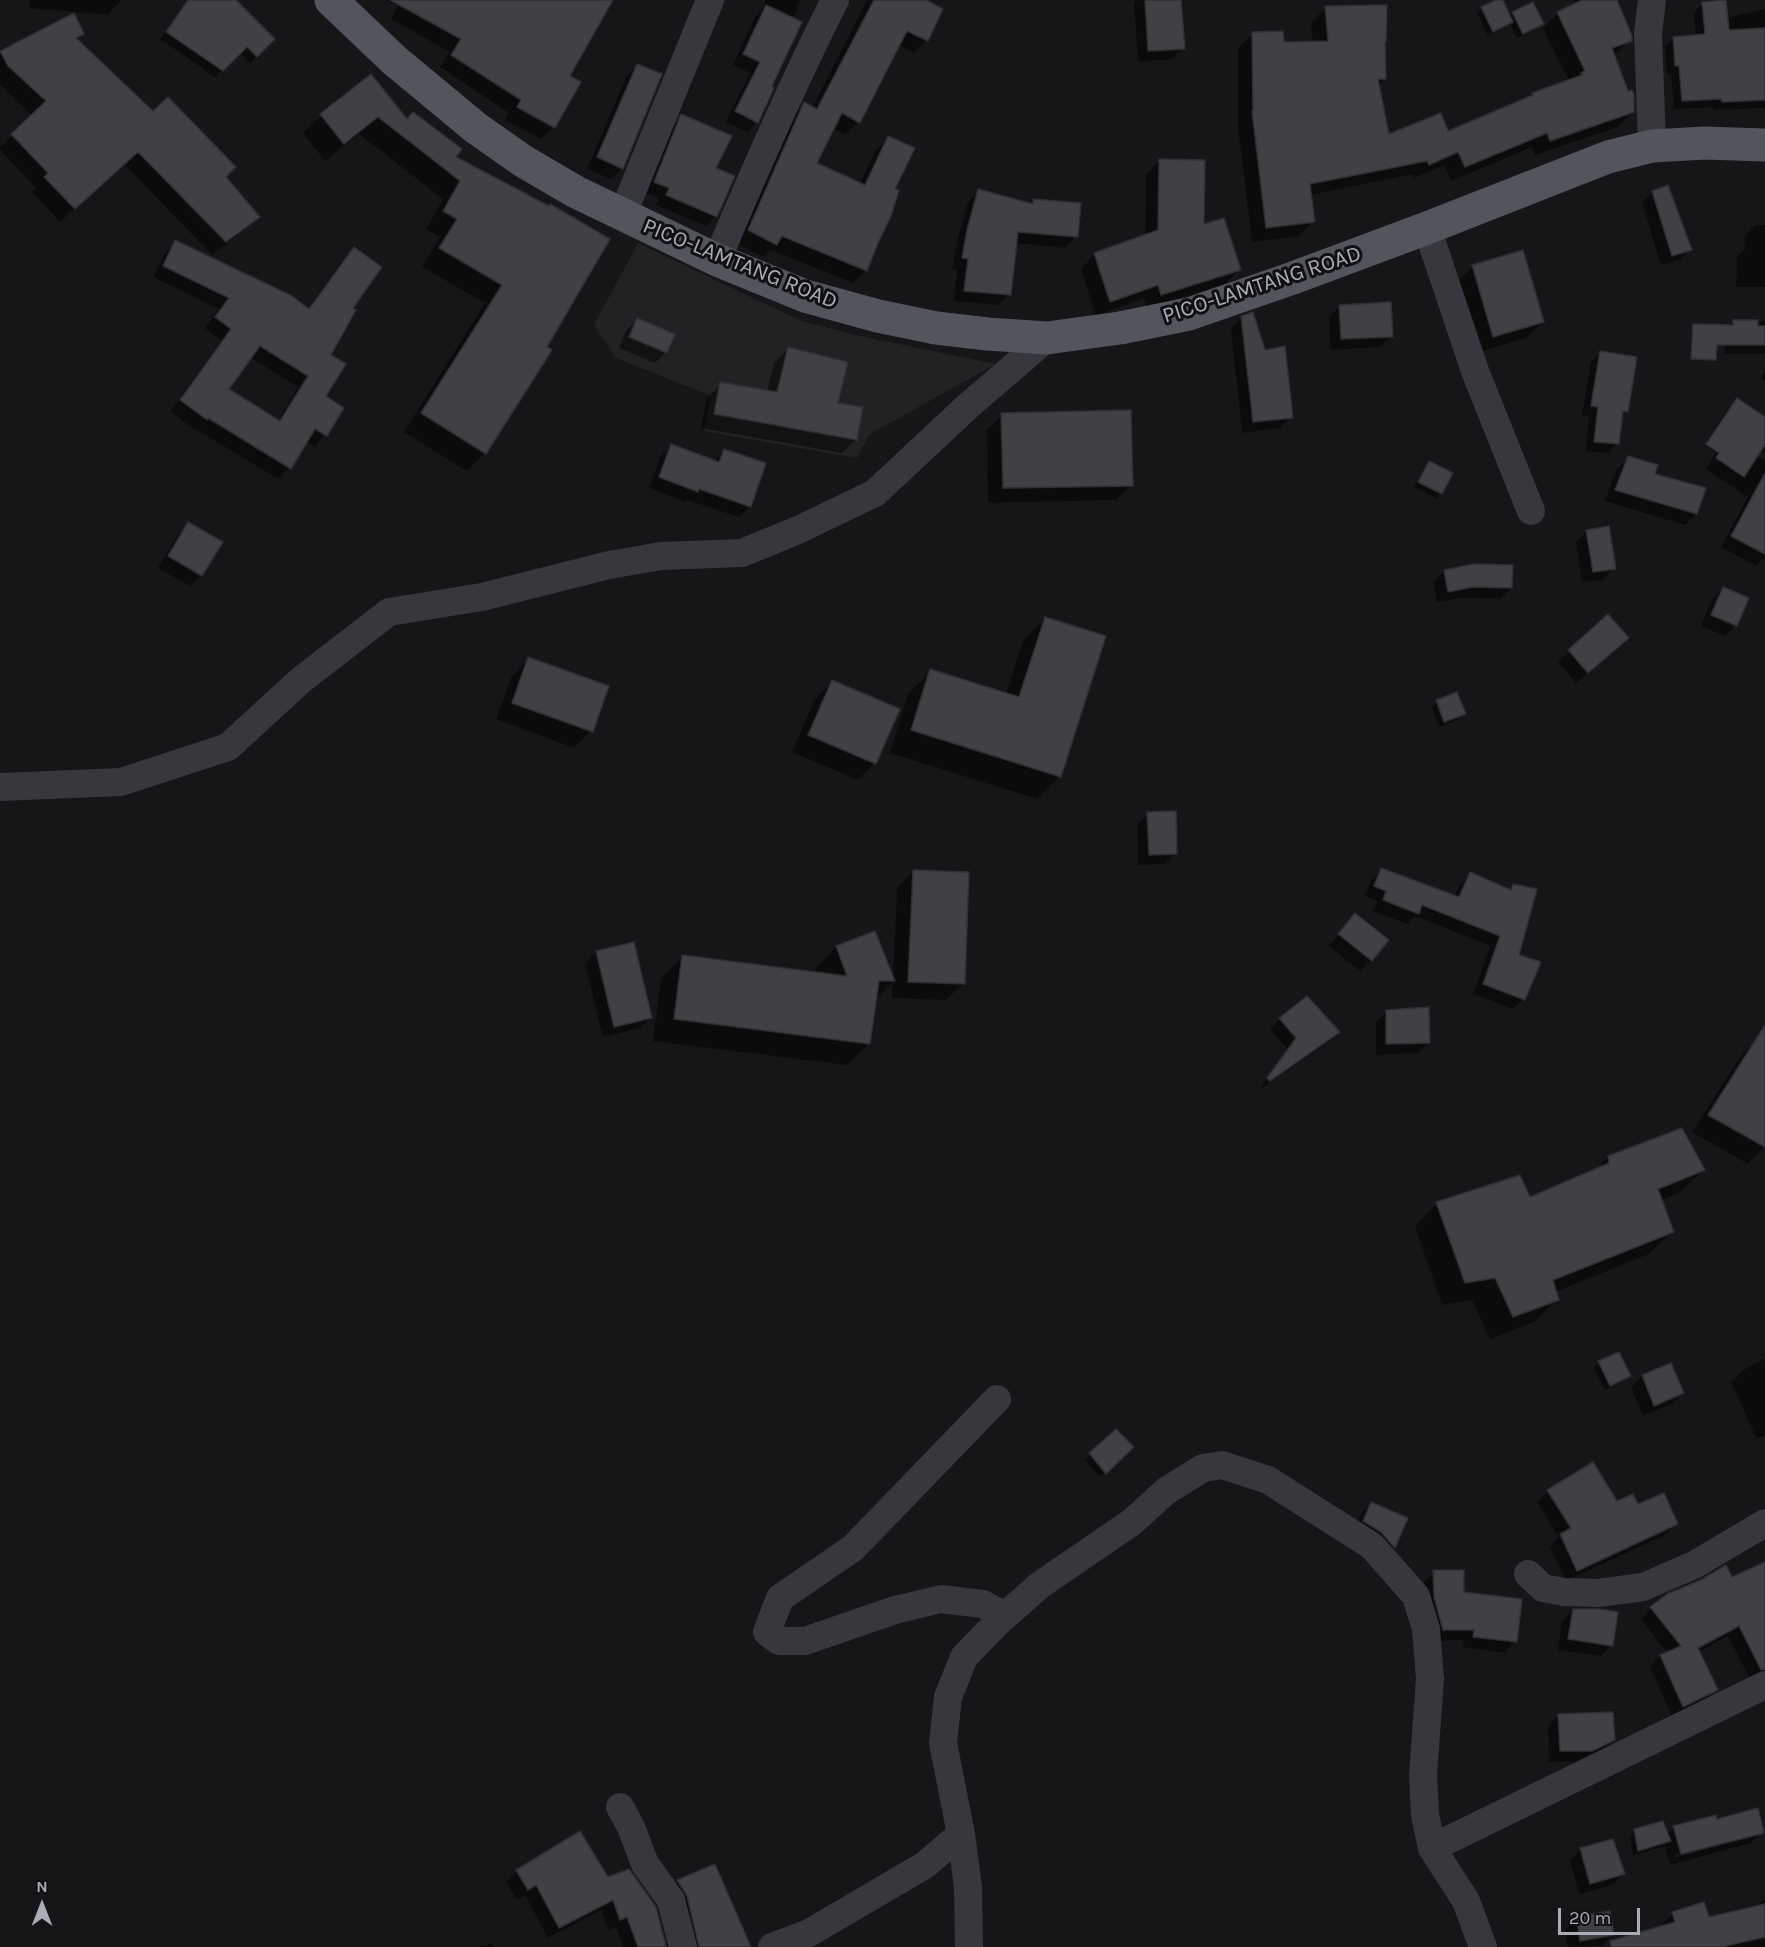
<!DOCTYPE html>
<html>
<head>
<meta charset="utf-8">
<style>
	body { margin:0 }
	#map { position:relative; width:1765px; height:1947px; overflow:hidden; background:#161618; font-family:Karla,sans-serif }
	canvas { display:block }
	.north { position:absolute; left:12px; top:1875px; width:60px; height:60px; -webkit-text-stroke:4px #111113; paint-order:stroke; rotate:0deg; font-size:16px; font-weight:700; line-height:24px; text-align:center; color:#a8adb8 }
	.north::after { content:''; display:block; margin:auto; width:21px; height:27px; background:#a8adb8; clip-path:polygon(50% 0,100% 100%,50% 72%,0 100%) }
	.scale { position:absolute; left:1558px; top:1908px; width:82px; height:27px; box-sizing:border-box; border:3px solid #a8adb8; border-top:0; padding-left:8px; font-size:18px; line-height:21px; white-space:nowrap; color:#a8adb8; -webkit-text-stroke:4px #111113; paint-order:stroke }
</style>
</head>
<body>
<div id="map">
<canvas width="1765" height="1947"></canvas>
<div class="north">N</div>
<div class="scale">20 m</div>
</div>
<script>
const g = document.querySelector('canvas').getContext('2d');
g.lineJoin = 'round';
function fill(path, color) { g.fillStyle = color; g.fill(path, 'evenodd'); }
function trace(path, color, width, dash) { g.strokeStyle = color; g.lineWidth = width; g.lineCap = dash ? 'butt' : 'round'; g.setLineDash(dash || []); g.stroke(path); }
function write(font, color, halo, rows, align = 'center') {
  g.font = font + ' Karla,sans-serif'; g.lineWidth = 6; g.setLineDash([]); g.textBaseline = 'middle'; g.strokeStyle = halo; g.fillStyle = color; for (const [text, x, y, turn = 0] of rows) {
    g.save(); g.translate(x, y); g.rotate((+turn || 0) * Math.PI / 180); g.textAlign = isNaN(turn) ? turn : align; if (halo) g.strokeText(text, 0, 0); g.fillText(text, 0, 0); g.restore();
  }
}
fill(new Path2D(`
	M 638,243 L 801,321 L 860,336 L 996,364 L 870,434 L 857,458 L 704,431 L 711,396 L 616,358 L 594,325 Z`), '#222225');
fill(new Path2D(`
	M 30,0 L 122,0 L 107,15 L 29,8 Z
	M 188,0 L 235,0 L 273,39 L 250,63 L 240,53 L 215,77 L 160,39 Z
	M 386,0 L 611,0 L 568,77 L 554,127 L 541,139 L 505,120 L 509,113 L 440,67 L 450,52 L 391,19 L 398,6 Z
	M 766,0 L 800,0 L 757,122 L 747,132 L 726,122 L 750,73 L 733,65 L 755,17 L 761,11 Z
	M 867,0 L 927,0 L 927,40 L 914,53 L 898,45 L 858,122 L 845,135 L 832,128 L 815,164 L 860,184 L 875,151 L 889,138 L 893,190 L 866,270 L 853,283 L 770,250 L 763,257 L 736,243 L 791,117 L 804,104 L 812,108 Z
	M 1137,0 L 1180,0 L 1183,48 L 1172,59 L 1138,62 L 1134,3 Z
	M 1501,0 L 1509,17 L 1513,13 L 1542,24 L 1537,29 L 1517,38 L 1510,23 L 1506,27 L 1488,36 L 1477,13 L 1482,8 Z
	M 1574,0 L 1615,0 L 1630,40 L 1613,56 L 1633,112 L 1618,127 L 1535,155 L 1532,147 L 1451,181 L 1444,165 L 1414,178 L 1413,174 L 1310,195 L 1313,222 L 1299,236 L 1252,242 L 1238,127 L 1238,48 L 1253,33 L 1282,44 L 1313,43 L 1311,22 L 1326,8 L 1383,44 L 1385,78 L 1378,85 L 1388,136 L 1447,133 L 1528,99 L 1533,94 L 1569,81 L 1543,28 L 1558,13 L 1576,5 Z
	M 1703,4 L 1726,18 L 1765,9 L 1765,108 L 1713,110 L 1713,107 L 1674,109 L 1671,74 L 1667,74 L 1665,47 L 1674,38 L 1696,36 L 1694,12 Z
	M 83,34 L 76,40 L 224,177 L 258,217 L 244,230 L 212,255 L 124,164 L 60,222 L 32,192 L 36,188 L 0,150 L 0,147 L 33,116 L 0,85 L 0,54 Z
	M 637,65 L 622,168 L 611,179 L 587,169 L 626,77 Z
	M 371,76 L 407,121 L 454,157 L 548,208 L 485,453 L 467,471 L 404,432 L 485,303 L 422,267 L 440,237 L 426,230 L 443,199 L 359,134 L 325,161 L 303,133 L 321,116 Z
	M 682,116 L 714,169 L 716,216 L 706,226 L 656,205 L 659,198 L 645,192 L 672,126 Z
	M 1160,160 L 1203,226 L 1239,270 L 1225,284 L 1147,308 L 1144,298 L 1096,316 L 1081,269 L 1095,254 L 1145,236 L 1146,175 Z
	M 979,191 L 1030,205 L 1034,201 L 1076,236 L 1065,248 L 1015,243 L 1009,294 L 998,305 L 954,301 L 957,270 L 952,269 L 957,242 L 968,202 Z
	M 1653,192 L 1691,249 L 1680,260 L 1661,265 L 1642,202 Z
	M 1755,225 L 1765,225 L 1765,287 L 1736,287 L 1737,257 L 1744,250 L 1745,235 Z
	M 176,242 L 307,310 L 343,260 L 354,249 L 351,309 L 329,355 L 323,397 L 325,435 L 314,446 L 306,441 L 289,468 L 278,479 L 196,429 L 195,430 L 170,411 L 221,341 L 205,328 L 219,309 L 153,277 L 165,253 ZM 250,357 L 298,387 L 278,421 L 227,390 Z
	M 1473,267 L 1543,321 L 1526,338 L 1476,353 L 1456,283 Z
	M 1340,306 L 1392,336 L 1380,347 L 1330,350 L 1329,317 Z
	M 1242,317 L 1264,352 L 1291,417 L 1280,428 L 1242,433 L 1231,328 Z
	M 637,319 L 666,352 L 655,363 L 619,348 L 626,331 Z
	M 1734,321 L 1765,321 L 1765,354 L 1725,354 L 1725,331 Z
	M 788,349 L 856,439 L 842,453 L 701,428 L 707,398 L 721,384 L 767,392 L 774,363 Z
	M 1600,353 L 1626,411 L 1620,417 L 1617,444 L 1608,453 L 1586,451 L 1589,416 L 1582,415 L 1591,362 Z
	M 1765,370 L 1765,380 L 1761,378 Z
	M 1737,400 L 1765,419 L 1765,452 L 1744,448 L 1765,461 L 1765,557 L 1756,566 L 1721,547 L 1748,497 L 1706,469 L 1718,449 L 1724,443 L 1707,440 L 1726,411 Z
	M 1002,415 L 1131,485 L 1116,500 L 988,503 L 987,430 Z
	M 671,446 L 713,462 L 725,450 L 750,506 L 739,517 L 687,500 L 686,502 L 649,488 L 660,457 Z
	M 1629,458 L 1653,474 L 1704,489 L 1696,514 L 1685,525 L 1605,501 L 1617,469 Z
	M 1430,463 L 1441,493 L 1436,498 L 1414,487 L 1425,468 Z
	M 189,524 L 201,575 L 190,586 L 158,568 L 178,535 Z
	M 1587,531 L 1614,568 L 1603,580 L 1582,582 L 1576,542 Z
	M 1444,571 L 1511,588 L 1500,599 L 1461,598 L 1437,602 L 1433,582 Z
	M 1723,588 L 1736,625 L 1725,636 L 1701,626 L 1712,599 Z
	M 1046,618 L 1060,776 L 1037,799 L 890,753 L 908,694 L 931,671 L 1006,694 L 1023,641 Z
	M 1616,649 L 1576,683 L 1558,662 L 1569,651 Z
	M 529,659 L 591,731 L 574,748 L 496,719 L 512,676 Z
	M 832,682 L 874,763 L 858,780 L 792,752 L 815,699 Z
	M 1437,702 L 1464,714 L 1459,719 L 1439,727 L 1432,707 Z
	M 1148,814 L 1176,853 L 1165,864 L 1138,865 L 1137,825 Z
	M 1381,870 L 1454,897 L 1461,884 L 1471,874 L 1508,891 L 1514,885 L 1517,956 L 1523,999 L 1513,1009 L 1473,994 L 1490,946 L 1415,916 L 1407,924 L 1373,911 L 1377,901 L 1365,896 L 1371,880 Z
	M 913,871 L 963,984 L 946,1000 L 892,998 L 893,982 L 875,1000 L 869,1044 L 847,1065 L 653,1041 L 661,978 L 683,957 L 817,974 L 815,969 L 836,947 L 893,979 L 897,888 Z
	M 1355,915 L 1371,960 L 1360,971 L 1329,946 Z
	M 596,952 L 651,1017 L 640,1028 L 603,1037 L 585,964 Z
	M 1387,1011 L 1429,1042 L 1418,1053 L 1376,1055 L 1376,1022 Z
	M 1280,1019 L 1338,1032 L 1328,1042 L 1259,1090 L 1287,1049 L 1270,1029 Z
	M 1758,1039 L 1765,1042 L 1765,1146 L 1748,1164 L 1692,1132 L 1741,1056 Z
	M 1608,1157 L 1703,1170 L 1680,1192 L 1660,1201 L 1672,1231 L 1649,1254 L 1555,1292 L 1557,1299 L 1534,1322 L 1490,1339 L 1472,1300 L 1442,1305 L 1415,1226 L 1437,1203 L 1529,1198 L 1595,1171 Z
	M 1765,1358 L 1765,1435 L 1757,1439 L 1731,1382 L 1742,1371 Z
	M 1599,1363 L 1629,1376 L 1624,1381 L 1605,1390 L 1594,1368 Z
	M 1643,1376 L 1683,1393 L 1672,1404 L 1643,1416 L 1631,1387 Z
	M 1116,1431 L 1132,1447 L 1100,1477 L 1085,1460 Z
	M 1548,1491 L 1637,1506 L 1676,1524 L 1665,1535 L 1566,1581 L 1550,1547 L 1559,1537 L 1537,1502 Z
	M 1371,1504 L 1394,1547 L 1384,1558 L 1353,1532 L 1360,1515 Z
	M 1765,1563 L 1765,1674 L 1750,1679 L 1728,1636 L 1698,1652 L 1716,1689 L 1706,1700 L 1672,1716 L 1650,1667 L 1660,1656 L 1667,1653 L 1641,1619 L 1651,1608 L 1732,1579 Z
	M 1434,1572 L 1463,1593 L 1515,1642 L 1504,1653 L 1463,1647 L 1464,1640 L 1432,1641 L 1423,1583 Z
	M 1573,1610 L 1612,1645 L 1601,1656 L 1558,1650 L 1562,1621 Z
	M 1559,1715 L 1613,1740 L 1602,1751 L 1580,1762 L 1549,1762 L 1548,1726 Z
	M 1714,1817 L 1716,1821 L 1762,1832 L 1751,1843 L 1670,1865 L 1665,1846 L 1633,1855 L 1630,1836 L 1635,1831 L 1667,1835 L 1673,1828 ZM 1751,1834 L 1751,1837 L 1674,1858 L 1673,1855 Z
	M 1581,1849 L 1623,1874 L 1612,1885 L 1579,1894 L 1570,1860 Z
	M 517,1871 L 607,1879 L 664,1947 L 623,1947 L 616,1927 L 609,1930 L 601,1910 L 548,1938 L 525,1895 L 517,1900 L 506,1882 Z
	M 678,1882 L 746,1947 L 679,1947 L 661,1899 Z
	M 1765,1899 L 1765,1947 L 1621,1947 L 1662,1927 L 1662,1924 L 1673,1914 L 1708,1919 L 1754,1908 Z
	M 1576,1919 L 1613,1935 L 1601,1946 L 1568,1947 L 1565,1930 Z
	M 492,1944 L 493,1947 L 481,1947 Z`), '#0007');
const building = new Path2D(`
	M 188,0 L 236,0 L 275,39 L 257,57 L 247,47 L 223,71 L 166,32 Z
	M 390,0 L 613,0 L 570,76 L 581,82 L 555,128 L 517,107 L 521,100 L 451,55 L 461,39 Z
	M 874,0 L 926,0 L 943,9 L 928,41 L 907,31 L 860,123 L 842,113 L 817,163 L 865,185 L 888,136 L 915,148 L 895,189 L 899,190 L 891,216 L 878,243 L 867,271 L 782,236 L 777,245 L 748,230 L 804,102 L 817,109 Z
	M 1145,0 L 1181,0 L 1185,49 L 1148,51 Z
	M 1496,0 L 1503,0 L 1513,22 L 1493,32 L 1481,7 Z
	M 1582,0 L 1617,0 L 1632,36 L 1632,41 L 1612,48 L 1628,91 L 1632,90 L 1634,94 L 1634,112 L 1550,141 L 1547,133 L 1465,167 L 1458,152 L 1429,165 L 1427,161 L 1310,184 L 1315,222 L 1266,228 L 1252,111 L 1253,111 L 1252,32 L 1283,31 L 1284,42 L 1328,41 L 1325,6 L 1387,5 L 1386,42 L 1385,42 L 1386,79 L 1378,79 L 1389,134 L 1441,113 L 1448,131 L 1533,95 L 1532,93 L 1582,75 L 1581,73 L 1585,71 L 1557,12 Z
	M 1726,0 L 1729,30 L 1765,28 L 1765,100 L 1722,102 L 1721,99 L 1682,101 L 1679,66 L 1675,66 L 1673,37 L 1705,34 L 1702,2 Z
	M 1533,2 L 1544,24 L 1523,34 L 1512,12 Z
	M 766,5 L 802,22 L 772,86 L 774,88 L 758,123 L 735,111 L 760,62 L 743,54 Z
	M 74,13 L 84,34 L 76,38 L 153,111 L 168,97 L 236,167 L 226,177 L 260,217 L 226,242 L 138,152 L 75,209 L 44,177 L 48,173 L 11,134 L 46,101 L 8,66 L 0,51 Z
	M 637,64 L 662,74 L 623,169 L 597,157 Z
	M 371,74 L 407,119 L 413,112 L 462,149 L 456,157 L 549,206 L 550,204 L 610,239 L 547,347 L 552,350 L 486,454 L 421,413 L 502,285 L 439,248 L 457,219 L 443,211 L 460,181 L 378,117 L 344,144 L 320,114 Z
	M 681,114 L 732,136 L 716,168 L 735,176 L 717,217 L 666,195 L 669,188 L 654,182 Z
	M 1159,159 L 1205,160 L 1204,224 L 1224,218 L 1241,270 L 1161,295 L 1158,285 L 1110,302 L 1094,253 L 1158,230 Z
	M 1668,185 L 1692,250 L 1672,256 L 1652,191 Z
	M 978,189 L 1033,204 L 1033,199 L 1081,203 L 1078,237 L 1018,232 L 1011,295 L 964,291 L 968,259 L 962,258 L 967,230 Z
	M 175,240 L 292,296 L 309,309 L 354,247 L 382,267 L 353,308 L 356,310 L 331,355 L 346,364 L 326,396 L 344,408 L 327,436 L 315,429 L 291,469 L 208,418 L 207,420 L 180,400 L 231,329 L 215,317 L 229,298 L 163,266 ZM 260,346 L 308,376 L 280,421 L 229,389 Z
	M 1523,250 L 1544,322 L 1493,337 L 1472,265 Z
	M 1391,302 L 1393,337 L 1341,339 L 1339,305 Z
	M 1253,312 L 1265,350 L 1285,346 L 1293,418 L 1253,422 L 1241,316 Z
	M 637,318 L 675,334 L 667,353 L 629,337 Z
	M 1733,320 L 1758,320 L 1758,326 L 1765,326 L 1765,345 L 1717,345 L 1716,360 L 1691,359 L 1693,324 L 1733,325 Z
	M 788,347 L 848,362 L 838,403 L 863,407 L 857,440 L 714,414 L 720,382 L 777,392 Z
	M 1600,351 L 1637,357 L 1628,412 L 1623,411 L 1619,444 L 1594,442 L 1598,407 L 1591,406 Z
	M 1737,398 L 1765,417 L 1765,445 L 1744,477 L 1716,458 L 1719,453 L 1706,444 Z
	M 1131,410 L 1133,486 L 1003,488 L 1001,413 Z
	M 671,444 L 719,462 L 724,449 L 766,463 L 751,507 L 699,489 L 698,492 L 659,477 Z
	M 1628,456 L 1658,465 L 1655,474 L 1706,488 L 1697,514 L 1615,490 Z
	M 1429,461 L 1453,473 L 1442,494 L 1418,482 Z
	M 1765,473 L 1765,554 L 1731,536 Z
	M 188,522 L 223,542 L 202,576 L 168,556 Z
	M 1609,526 L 1616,569 L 1593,572 L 1586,530 Z
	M 1474,564 L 1513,565 L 1512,588 L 1473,587 L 1448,592 L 1444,570 Z
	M 1723,587 L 1749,598 L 1737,626 L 1711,615 Z
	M 1608,614 L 1629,638 L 1588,673 L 1568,650 Z
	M 1045,617 L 1106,636 L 1061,777 L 911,730 L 930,669 L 1019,697 Z
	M 528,657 L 609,686 L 593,732 L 512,703 Z
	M 832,680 L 900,709 L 876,764 L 808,735 Z
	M 1457,692 L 1466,714 L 1444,722 L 1436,700 Z
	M 1176,811 L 1177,854 L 1149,855 L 1147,812 Z
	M 1381,868 L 1459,897 L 1470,872 L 1511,890 L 1513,884 L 1537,889 L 1519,955 L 1541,962 L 1525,1000 L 1483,984 L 1500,936 L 1422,905 L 1419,914 L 1383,900 L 1386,891 L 1374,886 Z
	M 913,870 L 969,872 L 965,984 L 908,982 Z
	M 1355,913 L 1389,940 L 1372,961 L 1338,934 Z
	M 875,931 L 895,981 L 879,981 L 870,1044 L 674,1019 L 682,955 L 847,976 L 836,946 Z
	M 634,942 L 652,1018 L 614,1027 L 596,951 Z
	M 1307,996 L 1340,1032 L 1270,1081 L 1267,1078 L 1296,1038 L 1279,1018 Z
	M 1429,1007 L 1430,1043 L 1386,1044 L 1386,1010 Z
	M 1765,1025 L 1765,1147 L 1708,1115 Z
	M 1682,1128 L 1705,1170 L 1658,1189 L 1674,1232 L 1553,1280 L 1559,1300 L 1513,1317 L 1495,1278 L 1465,1283 L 1436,1202 L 1520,1175 L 1530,1197 L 1609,1163 L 1608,1156 Z
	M 1619,1352 L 1631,1376 L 1610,1386 L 1598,1361 Z
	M 1671,1363 L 1684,1393 L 1654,1406 L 1642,1375 Z
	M 1116,1429 L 1134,1447 L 1106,1474 L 1089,1453 Z
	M 1593,1462 L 1617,1501 L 1633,1494 L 1638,1504 L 1664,1493 L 1678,1524 L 1577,1571 L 1560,1534 L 1571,1528 L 1547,1490 Z
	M 1371,1502 L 1408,1518 L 1395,1548 L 1381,1532 L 1363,1521 Z
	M 1765,1562 L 1765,1669 L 1761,1670 L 1739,1626 L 1698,1648 L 1718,1690 L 1683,1707 L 1660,1655 L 1681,1646 L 1650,1607 L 1667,1594 L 1701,1580 L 1726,1565 L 1732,1577 Z
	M 1433,1570 L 1464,1570 L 1464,1592 L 1522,1599 L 1517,1642 L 1473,1637 L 1474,1630 L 1443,1630 L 1434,1597 Z
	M 1573,1609 L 1600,1609 L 1618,1612 L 1613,1646 L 1568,1639 Z
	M 1613,1712 L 1615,1740 L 1592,1751 L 1560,1751 L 1558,1714 Z
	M 1758,1808 L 1764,1833 L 1681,1854 L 1673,1826 L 1716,1815 L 1717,1819 Z
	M 1663,1821 L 1671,1841 L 1638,1851 L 1634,1829 Z
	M 580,1831 L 608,1877 L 629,1869 L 656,1907 L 666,1947 L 638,1947 L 627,1917 L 620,1920 L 613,1900 L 559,1928 L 536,1885 L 528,1890 L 516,1870 Z
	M 1613,1839 L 1625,1874 L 1590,1884 L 1580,1848 Z
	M 715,1864 L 751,1947 L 699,1947 L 687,1896 L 677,1880 Z
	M 1704,1902 L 1709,1917 L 1765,1904 L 1765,1937 L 1722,1947 L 1611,1947 L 1610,1941 L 1675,1922 L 1672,1912 Z
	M 1610,1911 L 1614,1935 L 1580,1941 L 1576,1917 Z`);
fill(building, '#404145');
trace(building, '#303034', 1.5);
trace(new Path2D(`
	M 1652,0 L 1648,33 L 1652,146
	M 622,216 L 710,0
	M 1427,228 L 1475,371 L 1531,511
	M 717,260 C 754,172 792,85 835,0
	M 0,787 L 121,782 L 228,747 L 301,680 L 389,612 L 482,597 L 609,565 L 661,556 L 742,553 L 798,530 L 875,493 L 968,406 L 1047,338
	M 997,1399 L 853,1548 L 780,1598 L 767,1632 L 779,1641 L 805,1641 L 895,1610 L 941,1599 L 983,1604 L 1005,1616
	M 1528,1574 L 1543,1588 L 1564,1592 L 1598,1593 L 1643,1587 L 1694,1565 L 1765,1523
	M 620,1807 L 631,1827 L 645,1864 L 671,1900 L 683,1947
	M 961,1834 L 968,1887 L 969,1947
	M 1432,1848 L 1765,1685
	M 772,1947 L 809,1933 L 925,1865 L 961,1834 L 943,1743 L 948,1697 L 964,1657 L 997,1623 L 1040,1585 L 1132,1522 L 1166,1491 L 1203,1468 L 1222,1465 L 1268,1480 L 1372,1546 L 1416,1596 L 1426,1629 L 1430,1679 L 1423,1775 L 1425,1815 L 1432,1848 L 1466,1901 L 1483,1947`), '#37383d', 28);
trace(new Path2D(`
	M 331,0 L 394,60 L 476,128 L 523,161 L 576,192 L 717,260 L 805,296 L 878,316 L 936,328 L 988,334 L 1047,338 L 1120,328 L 1189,314 L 1293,278 L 1427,228 L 1608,157 L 1652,146 L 1705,143 L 1765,145`), '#53555c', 33);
write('22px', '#a8adb8', '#111113', [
	["PICO-LAMTANG ROAD",740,264,22],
	["PICO-LAMTANG ROAD",1262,285,-18]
]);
</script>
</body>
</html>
